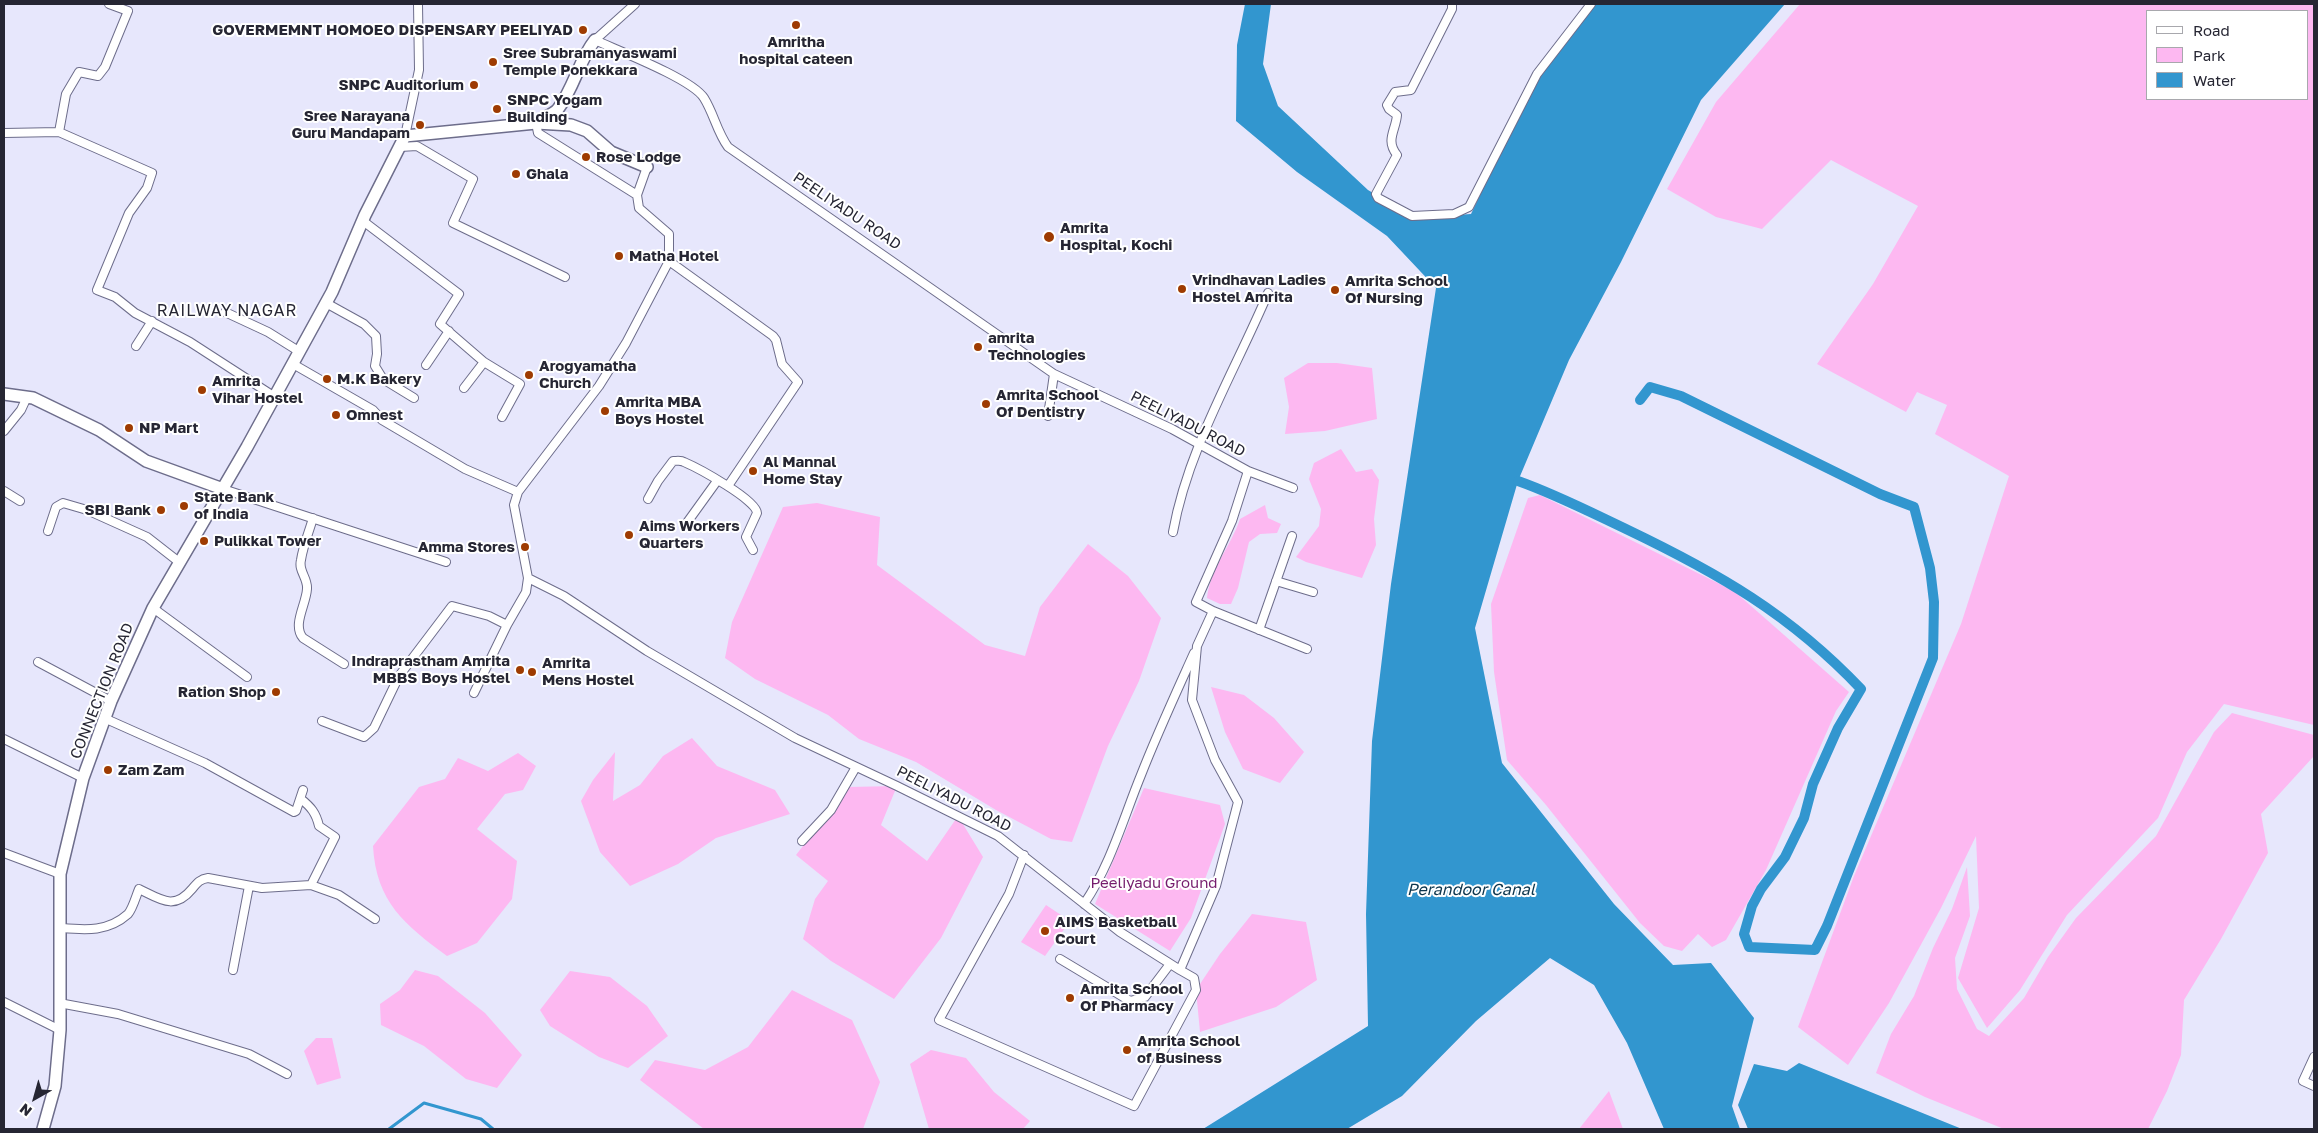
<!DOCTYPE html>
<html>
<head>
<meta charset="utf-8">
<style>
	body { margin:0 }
	#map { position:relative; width:2318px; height:1133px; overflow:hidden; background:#e7e7fc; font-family:"Golos Text",sans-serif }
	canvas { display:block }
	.frame { position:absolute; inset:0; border:5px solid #262633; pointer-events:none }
	.legend { position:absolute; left:2146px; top:10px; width:162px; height:90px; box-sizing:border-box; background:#fff; border:1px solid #a8a8ad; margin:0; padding:6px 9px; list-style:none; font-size:15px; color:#262633 }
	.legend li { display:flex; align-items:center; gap:10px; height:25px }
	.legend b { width:25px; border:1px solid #a8a8ad }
	.north { position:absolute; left:10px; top:1073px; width:50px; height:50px; -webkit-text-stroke:4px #fff; paint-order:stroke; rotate:218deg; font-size:14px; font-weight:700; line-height:20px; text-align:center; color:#262633 }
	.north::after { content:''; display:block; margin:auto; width:18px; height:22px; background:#262633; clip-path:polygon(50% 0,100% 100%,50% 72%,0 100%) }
</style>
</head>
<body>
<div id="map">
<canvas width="2318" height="1133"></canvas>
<div class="frame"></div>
<ul class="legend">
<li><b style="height:6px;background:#fff"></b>Road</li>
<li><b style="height:14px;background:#fdb8f1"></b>Park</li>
<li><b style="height:14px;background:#3296cf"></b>Water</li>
</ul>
<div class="north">N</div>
</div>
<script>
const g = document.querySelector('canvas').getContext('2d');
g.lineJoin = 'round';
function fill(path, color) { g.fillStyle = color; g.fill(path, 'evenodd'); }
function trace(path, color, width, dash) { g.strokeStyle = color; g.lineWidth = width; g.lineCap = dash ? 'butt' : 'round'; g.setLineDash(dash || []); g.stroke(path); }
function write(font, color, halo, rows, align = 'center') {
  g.font = font + ' "Golos Text",sans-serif'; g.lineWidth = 4; g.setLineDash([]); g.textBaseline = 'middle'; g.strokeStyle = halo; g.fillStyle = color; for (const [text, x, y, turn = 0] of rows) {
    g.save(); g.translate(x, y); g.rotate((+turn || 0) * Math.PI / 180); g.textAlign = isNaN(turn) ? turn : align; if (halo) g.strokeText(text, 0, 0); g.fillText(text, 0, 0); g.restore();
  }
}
fill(new Path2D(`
	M 1800,4 L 2314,4 L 2314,725 L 2224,704 L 2187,752 L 2158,818 L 2067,915 L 2020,990 L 1987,1028 L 1958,978 L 1979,908 L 1976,836 L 1941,908 L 1889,1003 L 1848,1065 L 1798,1027 L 1854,876 L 1961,624 L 2009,476 L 1935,434 L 1947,405 L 1917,392 L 1906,412 L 1817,364 L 1873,284 L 1918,206 L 1831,160 L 1762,229 L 1716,217 L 1667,189 L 1716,102 ZM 2147,11 L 2307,11 L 2307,99 L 2147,99 Z
	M 1308,363 L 1337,363 L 1372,368 L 1377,419 L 1325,431 L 1285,434 L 1289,407 L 1284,378 Z
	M 1341,449 L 1356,472 L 1372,469 L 1379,480 L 1374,519 L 1376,545 L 1362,578 L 1306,562 L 1296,557 L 1319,526 L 1321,509 L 1309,479 L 1314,463 Z
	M 1540,495 L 1734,591 L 1849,692 L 1836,711 L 1766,870 L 1726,940 L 1712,947 L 1698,934 L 1682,951 L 1664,946 L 1640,923 L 1546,805 L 1507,760 L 1494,672 L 1491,604 L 1528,498 Z
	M 817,503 L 880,517 L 877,565 L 985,645 L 1025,656 L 1040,607 L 1088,544 L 1128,576 L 1161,618 L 1139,681 L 1108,746 L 1072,842 L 1051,839 L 996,810 L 916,762 L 859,739 L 828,715 L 755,679 L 725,658 L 732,622 L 783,507 Z
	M 1265,505 L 1268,518 L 1281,524 L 1277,533 L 1260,534 L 1249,542 L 1238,588 L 1231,604 L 1220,604 L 1207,598 C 1210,569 1231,546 1240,519 Z
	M 1211,687 L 1244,695 L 1274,718 L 1304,752 L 1280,783 L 1243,769 L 1225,732 Z
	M 2232,713 L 2314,735 L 2314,756 L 2261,814 L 2268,853 L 2221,939 L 2184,1000 L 2181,1055 L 2167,1091 L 2148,1129 L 2004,1129 L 1925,1097 L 1876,1073 L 1891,1034 L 1914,996 L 1933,948 L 1952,909 L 1967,867 L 1970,916 L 1955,958 L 1957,989 L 1977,1029 L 1989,1036 L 2024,998 L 2048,957 L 2076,918 L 2156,836 L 2214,732 Z
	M 692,738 L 717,766 L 775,790 L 790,814 L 716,838 L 678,864 L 630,886 L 600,852 L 581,801 L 593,780 L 615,752 L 613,801 L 640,785 L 663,756 Z
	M 518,753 L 536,766 L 523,790 L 505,794 L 477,829 L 517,861 L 512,899 L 477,943 L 447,956 C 405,925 376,902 373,846 L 419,787 L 445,779 L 458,758 L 488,771 Z
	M 897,786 L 881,825 L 927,861 L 958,816 L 983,857 L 941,938 L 894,999 L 831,961 L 803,939 L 815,899 L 828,881 L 796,855 L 848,787 Z
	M 1144,788 L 1220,805 L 1225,824 L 1191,918 L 1170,951 L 1095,904 Z
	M 1046,905 L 1070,921 L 1045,956 L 1021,942 Z
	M 1252,914 L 1306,922 L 1317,980 L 1276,1007 L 1200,1032 L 1196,990 L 1220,954 Z
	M 415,970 L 438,976 L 485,1013 L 522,1055 L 497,1088 L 466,1079 L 424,1046 L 381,1025 L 380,1004 L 400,990 Z
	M 570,971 L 610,977 L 647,1006 L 668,1036 L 628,1068 L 599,1057 L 550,1026 L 540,1010 Z
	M 792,990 L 852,1020 L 880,1082 L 863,1129 L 704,1129 L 640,1080 L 655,1060 L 705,1070 L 748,1047 Z
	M 316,1038 L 332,1038 L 341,1078 L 317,1085 L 304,1051 Z
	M 931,1050 L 966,1058 L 994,1092 L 1030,1121 L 1023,1129 L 929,1129 L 910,1064 Z
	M 1609,1091 L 1623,1129 L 1579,1129 Z`), '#fdb8f1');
fill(new Path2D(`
	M 1245,4 L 1271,4 L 1263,64 L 1278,106 L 1368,190 L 1415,218 L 1471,214 L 1550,50 L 1587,4 L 1785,4 L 1701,100 L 1621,262 L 1569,360 L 1518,481 L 1475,628 L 1502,763 L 1614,904 L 1673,965 L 1711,963 L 1754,1018 L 1732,1106 L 1740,1129 L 1664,1129 L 1627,1043 L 1594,985 L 1550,958 L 1476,1021 L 1402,1096 L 1347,1129 L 1203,1129 L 1368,1026 L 1366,914 L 1372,741 L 1391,584 L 1436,288 L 1387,236 L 1297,172 L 1236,121 L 1237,45 Z
	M 1799,1063 L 1962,1129 L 1748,1129 L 1738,1105 L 1754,1064 L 1787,1071 Z`), '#3296cf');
trace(new Path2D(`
	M 389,1129 L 424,1103 L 481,1119 L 493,1129`), '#3296cf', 3);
trace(new Path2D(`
	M 1518,481 C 1555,494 1590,512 1626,529 C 1718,573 1790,614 1861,689 L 1838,728 L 1813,784 L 1804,818 L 1785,857 L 1761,889 L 1752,906 L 1744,934 L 1749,947 L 1815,950 L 1827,926 L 1933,658 L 1934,602 L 1930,568 L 1914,507 L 1880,494 L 1681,396 L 1650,387 L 1640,400`), '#3296cf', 10);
const street = new Path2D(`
	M 635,4 L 595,40 C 619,51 692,79 704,98 C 714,114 717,132 728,147 L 1054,374 L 1172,429 L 1248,471 L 1232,521 L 1196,602 L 1213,611 L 1197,646 L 1192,700 L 1215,760 L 1238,802 L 1216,886 L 1180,970 L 1120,932 L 998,836 L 897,786 L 795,738 L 647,651 L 564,596 L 528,578 L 514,505 L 518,492 L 599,386 L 626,343 L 669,261 L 669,234 L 639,208 L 637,195 L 647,167
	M 1452,4 L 1452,9 L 1411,90 L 1395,92 L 1387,105 L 1389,109 L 1397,115 C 1396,130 1385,140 1397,155 L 1376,194 L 1378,198 L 1412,216 L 1454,214 L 1469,207 L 1537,74 L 1591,4
	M 536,123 L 538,133 L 637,195
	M 59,132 L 66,94 L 79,72 L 98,76 L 105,67 L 128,11 L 109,4
	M 4,133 L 59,132 L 152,173 L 147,188 L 129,213 L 97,290 L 115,297 L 135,313 L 190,342 L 275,397
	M 405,136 L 419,70 L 418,4
	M 400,147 L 417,146 L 473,179 L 453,223 L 565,277
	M 363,221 L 459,294 L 440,324 L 484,362 L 520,384 L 502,417
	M 669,261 L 773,336 L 776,340 L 782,364 L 798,382 L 728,486
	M 326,303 L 364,324 L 376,336 L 377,354 L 375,366 L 383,379 L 414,398
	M 225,312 L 268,332 L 300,352
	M 136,346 L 152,321
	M 293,364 L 373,410 L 382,420 L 465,469 L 518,492
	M 426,365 L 449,331
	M 464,388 L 484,362
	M 1048,416 L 1054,374
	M 4,431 L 21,410 L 27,397
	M 1248,471 L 1293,488
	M 223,489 L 446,562
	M 4,491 L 20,501
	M 648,499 L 658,481 L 673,461 C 677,461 681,460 684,462 C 698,468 757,500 757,513 L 746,537 L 753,550
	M 313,518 C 309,532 303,546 301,560 C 298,571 308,578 307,589 C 306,605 292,625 303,638 L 344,664
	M 686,524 L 717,481
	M 48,531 L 56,507 L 63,503 L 87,510 L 147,537 L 179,562
	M 1173,532 C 1188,448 1235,371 1268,293
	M 1276,581 L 1313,592
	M 153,608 L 247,677
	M 1213,611 L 1307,649
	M 1259,630 L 1292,536
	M 38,662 L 111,701
	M 474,693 L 507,625
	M 104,718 L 205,763 L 294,812 L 296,811 L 303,790
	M 322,721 L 364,737 L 374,728 L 399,676 L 452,606 L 489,616 L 507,625 L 526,592 L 528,578
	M 4,739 L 83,778
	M 301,799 C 311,807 316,813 319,826 L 335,837 L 311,885
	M 802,841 L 831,810 L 856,767
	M 4,853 L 60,874
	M 1024,855 L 1009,894 L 939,1020 L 1134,1106 L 1196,990 L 1194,978 L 1180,970
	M 1084,904 C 1111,864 1123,819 1141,775 C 1157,734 1176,693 1194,653
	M 61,928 C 86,930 108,932 128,914 C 133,908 136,896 139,889 C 160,899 174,911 192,889 C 197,883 200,879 208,878 L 262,888 L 311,885 L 339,895 L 375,919
	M 1060,959 L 1130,1001 L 1145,997 L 1170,964
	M 233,970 L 249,886
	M 4,1002 L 60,1030
	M 59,1003 L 118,1014 L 249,1054 L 287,1074
	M 2314,1057 L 2303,1081 L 2314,1086`);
const secondary = new Path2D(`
	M 536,123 C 542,118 553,115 558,109 C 574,88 579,60 595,40
	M 4,394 L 33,398 L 99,430 L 146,461 L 223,489
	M 43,1129 L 55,1086 L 60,1030 L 60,874 L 83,778 L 111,701 L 153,608 L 247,447 L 332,292 L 365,215 L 405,136 L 536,123 L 571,125 L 587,131 L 611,152 L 647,167`);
trace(street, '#6d6d8b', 10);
trace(secondary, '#6d6d8b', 14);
trace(street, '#fff', 8);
trace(secondary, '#fff', 11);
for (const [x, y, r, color] of [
	[796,25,5,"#9e3b01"],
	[583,30,5,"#9e3b01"],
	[493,62,5,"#9e3b01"],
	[474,85,5,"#9e3b01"],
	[497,109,5,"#9e3b01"],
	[420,125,5,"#9e3b01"],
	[586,157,5,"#9e3b01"],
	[516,174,5,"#9e3b01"],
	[1049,237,6,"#9e3b01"],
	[619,256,5,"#9e3b01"],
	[1182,289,5,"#9e3b01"],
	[1335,290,5,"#9e3b01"],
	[978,347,5,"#9e3b01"],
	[529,375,5,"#9e3b01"],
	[327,379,5,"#9e3b01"],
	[202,390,5,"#9e3b01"],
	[986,404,5,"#9e3b01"],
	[605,411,5,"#9e3b01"],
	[336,415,5,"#9e3b01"],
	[129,428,5,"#9e3b01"],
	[753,471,5,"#9e3b01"],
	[184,506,5,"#9e3b01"],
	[161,510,5,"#9e3b01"],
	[629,535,5,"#9e3b01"],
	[204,541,5,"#9e3b01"],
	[525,547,5,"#9e3b01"],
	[520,670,5,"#9e3b01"],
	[532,672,5,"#9e3b01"],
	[276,692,5,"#9e3b01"],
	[108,770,5,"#9e3b01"],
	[1045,931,5,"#9e3b01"],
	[1070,998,5,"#9e3b01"],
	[1127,1050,5,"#9e3b01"]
]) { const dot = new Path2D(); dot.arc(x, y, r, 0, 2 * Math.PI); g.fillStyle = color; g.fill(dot); trace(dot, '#fff', 2); }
write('bold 15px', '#262633', '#fff', [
	["GOVERMEMNT HOMOEO DISPENSARY PEELIYAD",573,30,"right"],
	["Amritha",796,42,"center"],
	["hospital cateen",796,59,"center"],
	["Sree Subramanyaswami",503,53],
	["Temple Ponekkara",503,70],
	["SNPC Auditorium",464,85,"right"],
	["SNPC Yogam",507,100],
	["Building",507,117],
	["Sree Narayana",410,116,"right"],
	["Guru Mandapam",410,133,"right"],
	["Rose Lodge",596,157],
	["Ghala",526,174],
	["Amrita",1060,228],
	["Hospital, Kochi",1060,245],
	["Matha Hotel",629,256],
	["Vrindhavan Ladies",1192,280],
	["Hostel Amrita",1192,297],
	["Amrita School",1345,281],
	["Of Nursing",1345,298],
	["amrita",988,338],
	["Technologies",988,355],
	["Arogyamatha",539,366],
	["Church",539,383],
	["M.K Bakery",337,379],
	["Amrita",212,381],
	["Vihar Hostel",212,398],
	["Amrita School",996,395],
	["Of Dentistry",996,412],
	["Amrita MBA",615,402],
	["Boys Hostel",615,419],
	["Omnest",346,415],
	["NP Mart",139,428],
	["Al Mannal",763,462],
	["Home Stay",763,479],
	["State Bank",194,497],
	["of India",194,514],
	["SBI Bank",151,510,"right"],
	["Aims Workers",639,526],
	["Quarters",639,543],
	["Pulikkal Tower",214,541],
	["Amma Stores",515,547,"right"],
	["Indraprastham Amrita",510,661,"right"],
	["MBBS Boys Hostel",510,678,"right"],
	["Amrita",542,663],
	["Mens Hostel",542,680],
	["Ration Shop",266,692,"right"],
	["Zam Zam",118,770],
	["AIMS Basketball",1055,922],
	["Court",1055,939],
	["Amrita School",1080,989],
	["Of Pharmacy",1080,1006],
	["Amrita School",1137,1041],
	["of Business",1137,1058]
], 'left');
write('15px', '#262633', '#fff', [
	["PEELIYADU ROAD",847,211,34],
	["PEELIYADU ROAD",1188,424,27],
	["CONNECTION ROAD",102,691,-68],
	["PEELIYADU ROAD",954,799,27]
]);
write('15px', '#751c6d', '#fff', [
	["Peeliyadu Ground",1154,883]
]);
g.letterSpacing = '1px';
write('16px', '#262633', '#fff', [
	["RAILWAY NAGAR",227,311]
]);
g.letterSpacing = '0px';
write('italic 16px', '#0c364e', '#fff', [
	["Perandoor Canal",1471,890]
]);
</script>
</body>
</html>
